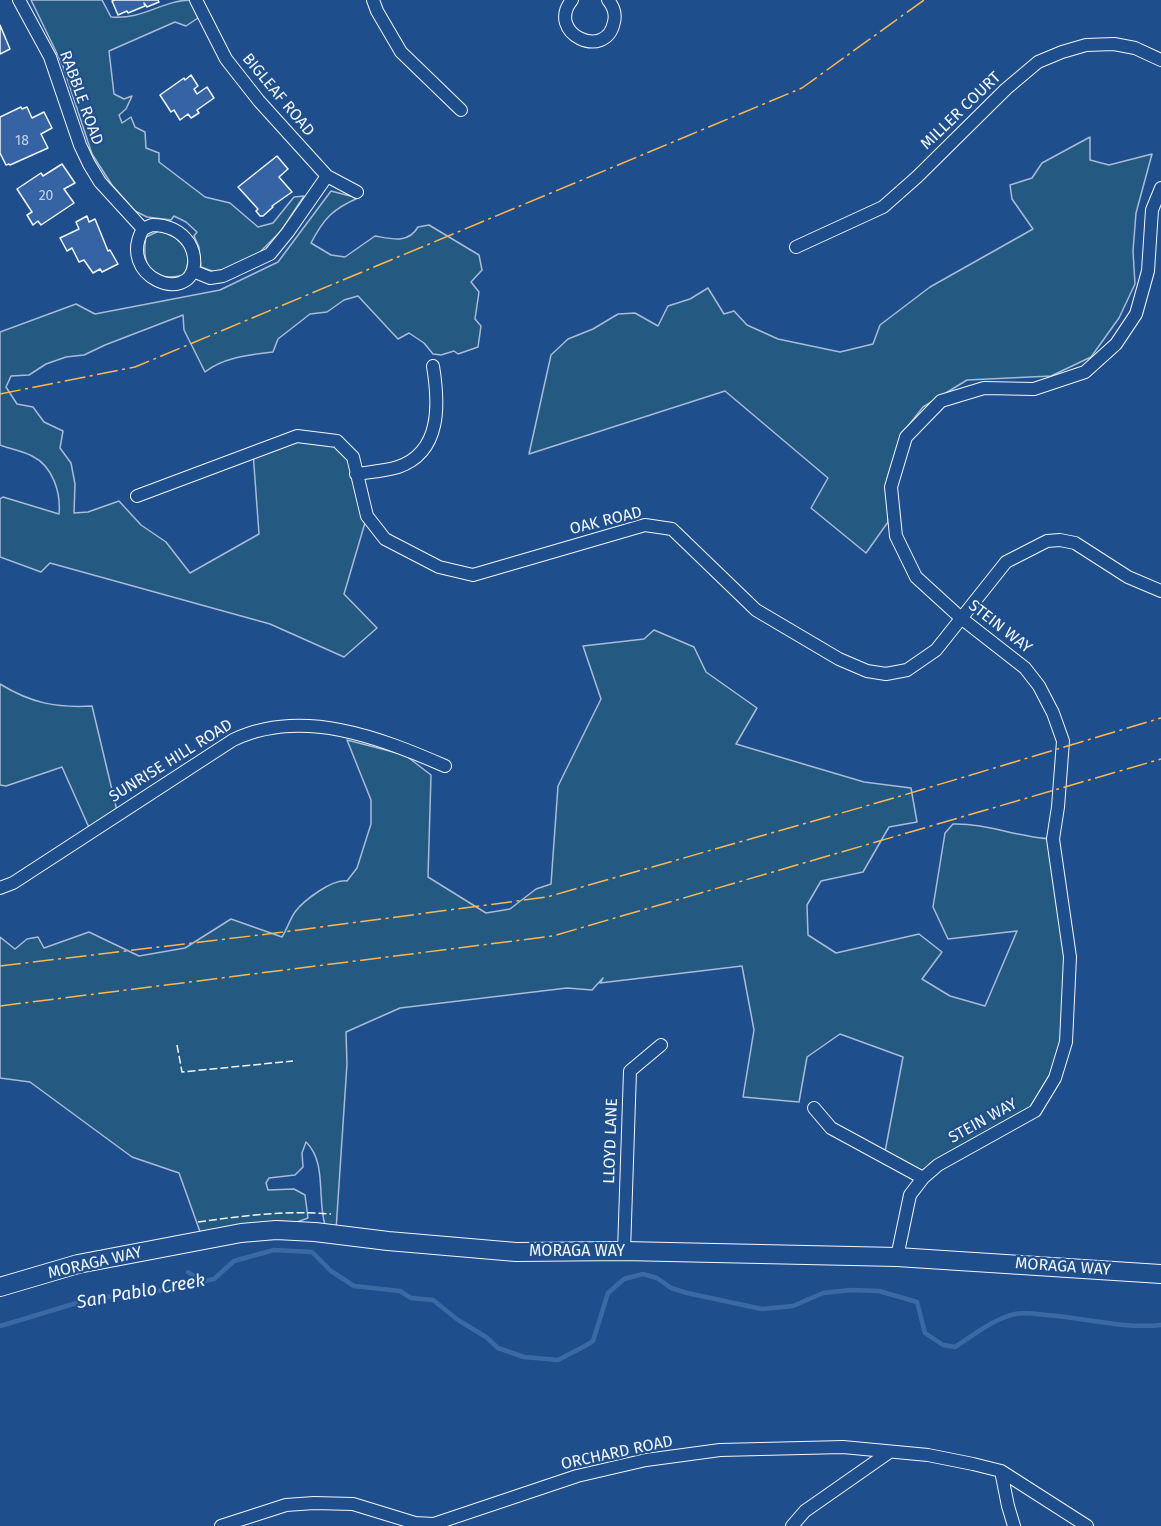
<!DOCTYPE html>
<html>
<head>
<meta charset="utf-8">
<style>
	body { margin:0 }
	canvas { display:block; background:#1f4e8c }
</style>
</head>
<body>
<canvas width="1161" height="1526"></canvas>
<script>
const g = document.querySelector('canvas').getContext('2d');
g.lineJoin = 'round';
function fill(path, color) { g.fillStyle = color; g.fill(path, 'evenodd'); }
function trace(path, color, width, dash) { g.strokeStyle = color; g.lineWidth = width; g.lineCap = dash ? 'butt' : 'round'; g.setLineDash(dash || []); g.stroke(path); }
function write(font, color, halo, rows, align = 'center') {
  g.font = font + ' "Fira Sans",sans-serif'; g.lineWidth = 4.5; g.setLineDash([]); g.textBaseline = 'middle'; g.strokeStyle = halo; g.fillStyle = color; for (const [text, x, y, turn = 0] of rows) {
    g.save(); g.translate(x, y); g.rotate((+turn || 0) * Math.PI / 180); g.textAlign = isNaN(turn) ? turn : align; if (halo) g.strokeText(text, 0, 0); g.fillText(text, 0, 0); g.restore();
  }
}
const green = new Path2D(`
	M 31,0 L 102,0 L 111,17 C 143,20 163,0 191,0 L 198,18 L 186,26 L 175,22 L 109,51 L 114,94 L 124,99 L 132,96 L 126,109 L 119,115 L 122,123 L 131,117 L 135,127 L 145,132 L 146,148 L 159,153 L 159,162 L 205,197 L 230,203 L 258,227 L 273,223 L 294,197 L 304,196 L 281,231 L 259,253 L 234,266 L 215,272 L 201,267 L 199,247 L 194,236 L 197,232 L 186,222 L 174,216 L 171,220 L 147,217 L 135,211 L 112,185 L 92,154 L 63,66 Z
	M 1090,137 L 1090,160 L 1109,165 L 1152,154 L 1136,213 L 1133,251 L 1135,284 L 1119,318 L 1091,357 L 1051,376 L 967,380 L 923,407 L 901,435 L 887,479 L 888,522 L 866,553 L 811,508 L 828,478 L 725,391 L 529,454 L 551,355 L 568,339 L 593,329 L 618,314 L 635,313 L 658,326 L 668,306 L 690,299 L 708,288 L 724,314 L 734,311 L 747,325 L 778,339 L 840,352 L 873,344 L 880,325 L 930,287 L 1033,229 L 1012,199 L 1010,185 L 1032,178 L 1042,163 Z
	M 331,191 L 358,198 C 333,209 324,218 311,243 L 331,255 L 345,257 L 375,236 C 392,239 408,244 418,227 L 429,225 L 479,255 L 482,270 L 471,282 L 479,292 L 475,319 L 481,326 L 478,347 L 458,354 L 454,351 L 441,355 L 433,354 L 424,343 L 409,333 L 398,339 L 358,296 L 344,300 L 327,312 L 310,314 L 278,339 L 273,352 C 250,355 224,357 205,372 L 184,330 L 183,315 L 105,345 L 84,355 L 66,357 L 46,364 L 29,375 L 11,376 L 6,387 L 17,404 L 33,407 L 44,422 L 63,431 L 60,448 L 71,463 L 75,484 L 74,513 L 88,512 L 119,501 L 141,525 L 166,542 L 190,573 L 259,534 L 253,452 L 297,436 L 337,441 L 353,457 L 367,516 L 344,594 L 377,628 L 344,657 L 270,624 L 50,563 L 41,572 L 0,557 L 0,499 L 3,497 L 59,514 C 61,493 53,466 32,456 C 22,451 10,449 0,445 L 0,332 L 76,304 L 95,314 L 220,290 L 278,262 Z
	M 159,231 C 182,237 195,251 184,275 C 152,283 141,267 146,237 Z
	M 654,630 L 694,647 L 706,672 L 757,708 L 736,744 L 864,782 L 911,788 L 917,822 L 889,827 L 863,872 L 821,881 L 807,905 L 808,935 L 836,953 L 919,934 L 942,952 L 922,979 L 950,996 L 985,1006 L 1017,931 L 948,939 L 933,907 L 945,833 L 953,824 C 987,823 1019,838 1053,839 L 1064,910 L 1066,1042 L 1035,1111 L 923,1178 L 884,1157 L 903,1057 L 840,1034 L 807,1057 L 799,1102 L 743,1097 L 754,1030 L 742,966 L 600,983 L 603,978 L 592,990 L 567,988 L 400,1008 L 346,1032 L 347,1064 L 336,1230 L 325,1225 C 317,1199 327,1162 306,1142 L 302,1153 L 303,1167 L 295,1175 L 269,1178 L 266,1183 L 268,1190 L 294,1189 L 305,1195 L 308,1218 L 297,1222 L 274,1221 L 276,1230 L 203,1240 L 179,1173 L 132,1157 L 30,1082 L 0,1078 L 0,937 L 15,949 L 27,939 L 38,937 L 44,948 L 89,932 L 139,956 L 185,948 L 231,919 L 282,937 C 287,929 290,919 295,912 C 303,901 333,878 347,881 L 357,868 L 371,824 L 371,800 L 347,740 L 405,755 L 431,775 L 428,877 L 486,913 L 510,909 L 536,889 L 551,884 L 558,786 L 601,699 L 583,646 L 644,639 Z
	M 0,684 C 31,703 56,708 92,706 L 118,815 L 91,832 L 62,767 L 6,786 L 0,785 Z`);
fill(green, '#245a82');
trace(green, '#a8bbd7', 1.5);
trace(new Path2D(`
	M 188,1272 L 201,1281
	M 0,1326 L 90,1299 L 164,1290 L 214,1279 L 234,1261 L 274,1250 L 312,1252 L 331,1271 L 354,1286 L 400,1291 L 411,1298 L 433,1300 L 458,1320 L 486,1337 L 498,1348 L 524,1357 L 558,1360 L 585,1346 L 593,1341 L 608,1293 L 624,1279 L 643,1274 L 657,1278 L 671,1288 L 687,1293 L 762,1309 L 793,1306 L 823,1293 L 851,1290 L 879,1291 L 917,1302 L 925,1333 L 943,1345 L 955,1347 C 972,1336 995,1318 1015,1314 C 1025,1312 1037,1314 1047,1315 C 1085,1318 1123,1329 1161,1325`), '#3b69a3', 4.5);
const building = new Path2D(`
	M 115,0 L 158,0 L 159,2 L 147,7 L 144,3 L 145,6 L 128,13 L 127,11 L 118,15 L 112,1 Z
	M 0,25 L 10,49 L 0,54 Z
	M 191,75 L 198,86 L 194,89 L 197,94 L 207,87 L 214,98 L 197,110 L 199,113 L 191,118 L 188,114 L 180,120 L 174,110 L 171,112 L 160,95 L 184,78 L 185,80 Z
	M 21,107 L 22,109 L 27,107 L 32,118 L 44,112 L 52,128 L 41,134 L 48,148 L 10,165 L 9,164 L 6,165 L 0,153 L 0,117 Z
	M 277,156 L 288,169 L 279,177 L 292,192 L 272,206 L 273,207 L 263,216 L 260,216 L 256,211 L 258,209 L 238,187 Z
	M 62,164 L 75,183 L 64,189 L 74,203 L 41,225 L 38,221 L 33,225 L 27,215 L 32,212 L 17,189 L 41,173 L 43,176 Z
	M 87,216 L 89,222 L 95,219 L 108,251 L 110,250 L 118,264 L 102,272 L 100,269 L 93,273 L 84,260 L 79,262 L 72,248 L 67,251 L 60,238 L 79,229 L 76,222 Z`);
fill(building, '#3563a3');
trace(building, '#f2f6ff', 1.5);
const street = new Path2D(`
	M 19,0 L 50,57 L 80,145 L 89,164 L 100,182 L 143,229
	M 196,0 L 226,59 L 259,101 L 327,176 L 357,192
	M 373,0 L 377,11 L 401,52 L 461,110
	M 572,0 C 545,33 606,62 614,22 C 616,14 613,6 608,0
	M 152,225 C 167,225 180,230 189,243 C 193,250 195,257 194,265 C 189,305 116,277 143,229 Z
	M 796,247 L 883,207 L 917,177 L 1006,89 L 1038,62 L 1062,52 L 1086,45 L 1114,44 L 1135,48 L 1161,60
	M 193,271 L 210,278 L 223,276 L 270,254 L 288,232 L 327,176
	M 356,474 C 370,472 385,471 398,467 C 442,452 439,403 433,366
	M 137,496 L 297,436 L 337,441 L 353,457 L 367,516 L 385,539 L 439,567 L 473,575 L 645,525 L 672,529 L 756,610 L 839,659 L 867,671 L 886,674 L 907,670 L 936,650 L 1006,562 L 1047,541 L 1060,540 L 1075,543 L 1128,577 L 1161,591
	M 0,888 L 13,883 L 233,740 C 302,707 381,738 445,766
	M 814,1108 L 831,1128 L 923,1178
	M 624,1251 L 630,1071 L 661,1045
	M 897,1257 L 910,1195 L 923,1178 L 938,1165 L 1035,1111 L 1055,1078 L 1066,1042 L 1070,957 L 1053,839 L 1058,807 L 1063,741 L 1053,713 L 1039,686 L 1025,668 L 961,618 L 916,577 L 896,536 L 891,487 L 906,437 L 941,401 L 984,388 L 1034,389 L 1085,372 L 1116,344 L 1136,314 L 1148,271 L 1152,210 L 1161,188
	M 1001,1471 L 1008,1506 L 1014,1526
	M 221,1526 L 286,1505 L 314,1503 L 353,1504 L 415,1523 L 434,1524 L 577,1476 L 646,1460 L 720,1450 L 843,1447 L 928,1455 L 973,1464 L 1001,1471 L 1087,1526
	M 792,1526 L 805,1511 L 888,1453`);
const secondary = new Path2D(`
	M 0,1287 L 78,1264 L 241,1233 L 276,1230 L 315,1232 L 388,1241 L 516,1252 L 624,1251 L 897,1257 L 1161,1274`);
trace(street, '#f2f6ff', 14);
trace(secondary, '#f2f6ff', 20);
trace(street, '#1f4e8c', 12);
trace(secondary, '#1f4e8c', 18);
trace(new Path2D(`
	M 177,1045 L 182,1072 L 293,1061
	M 198,1222 C 242,1216 286,1210 331,1214`), '#f2f6ff', 1.5, [8, 3]);
trace(new Path2D(`
	M 0,394 L 135,367 L 802,88 L 924,0
	M 0,966 L 268,934 L 547,897 L 894,798 L 1161,718
	M 0,1006 L 553,936 L 1161,759`), '#ffb74d', 1.5, [21, 4.5, 3, 4.5]);
write('14px', '#c3d1e8', null, [
	["18",22,141],
	["20",46,196]
]);
write('16px', '#f2f6ff', '#1f4e8c', [
	["BIGLEAF ROAD",278,95,50],
	["RABBLE ROAD",81,98,70],
	["MILLER COURT",961,111,-44],
	["OAK ROAD",606,521,-14],
	["STEIN WAY",1000,627,38],
	["SUNRISE HILL ROAD",171,761,-32],
	["STEIN WAY",983,1121,-29],
	["LLOYD LANE",611,1141,-88],
	["MORAGA WAY",577,1252],
	["MORAGA WAY",95,1263,-13],
	["MORAGA WAY",1063,1267,4],
	["ORCHARD ROAD",617,1453,-12]
]);
write('italic 18px', '#f2f6ff', '#1f4e8c', [
	["San Pablo Creek",141,1292,-10]
]);
</script>
</body>
</html>
